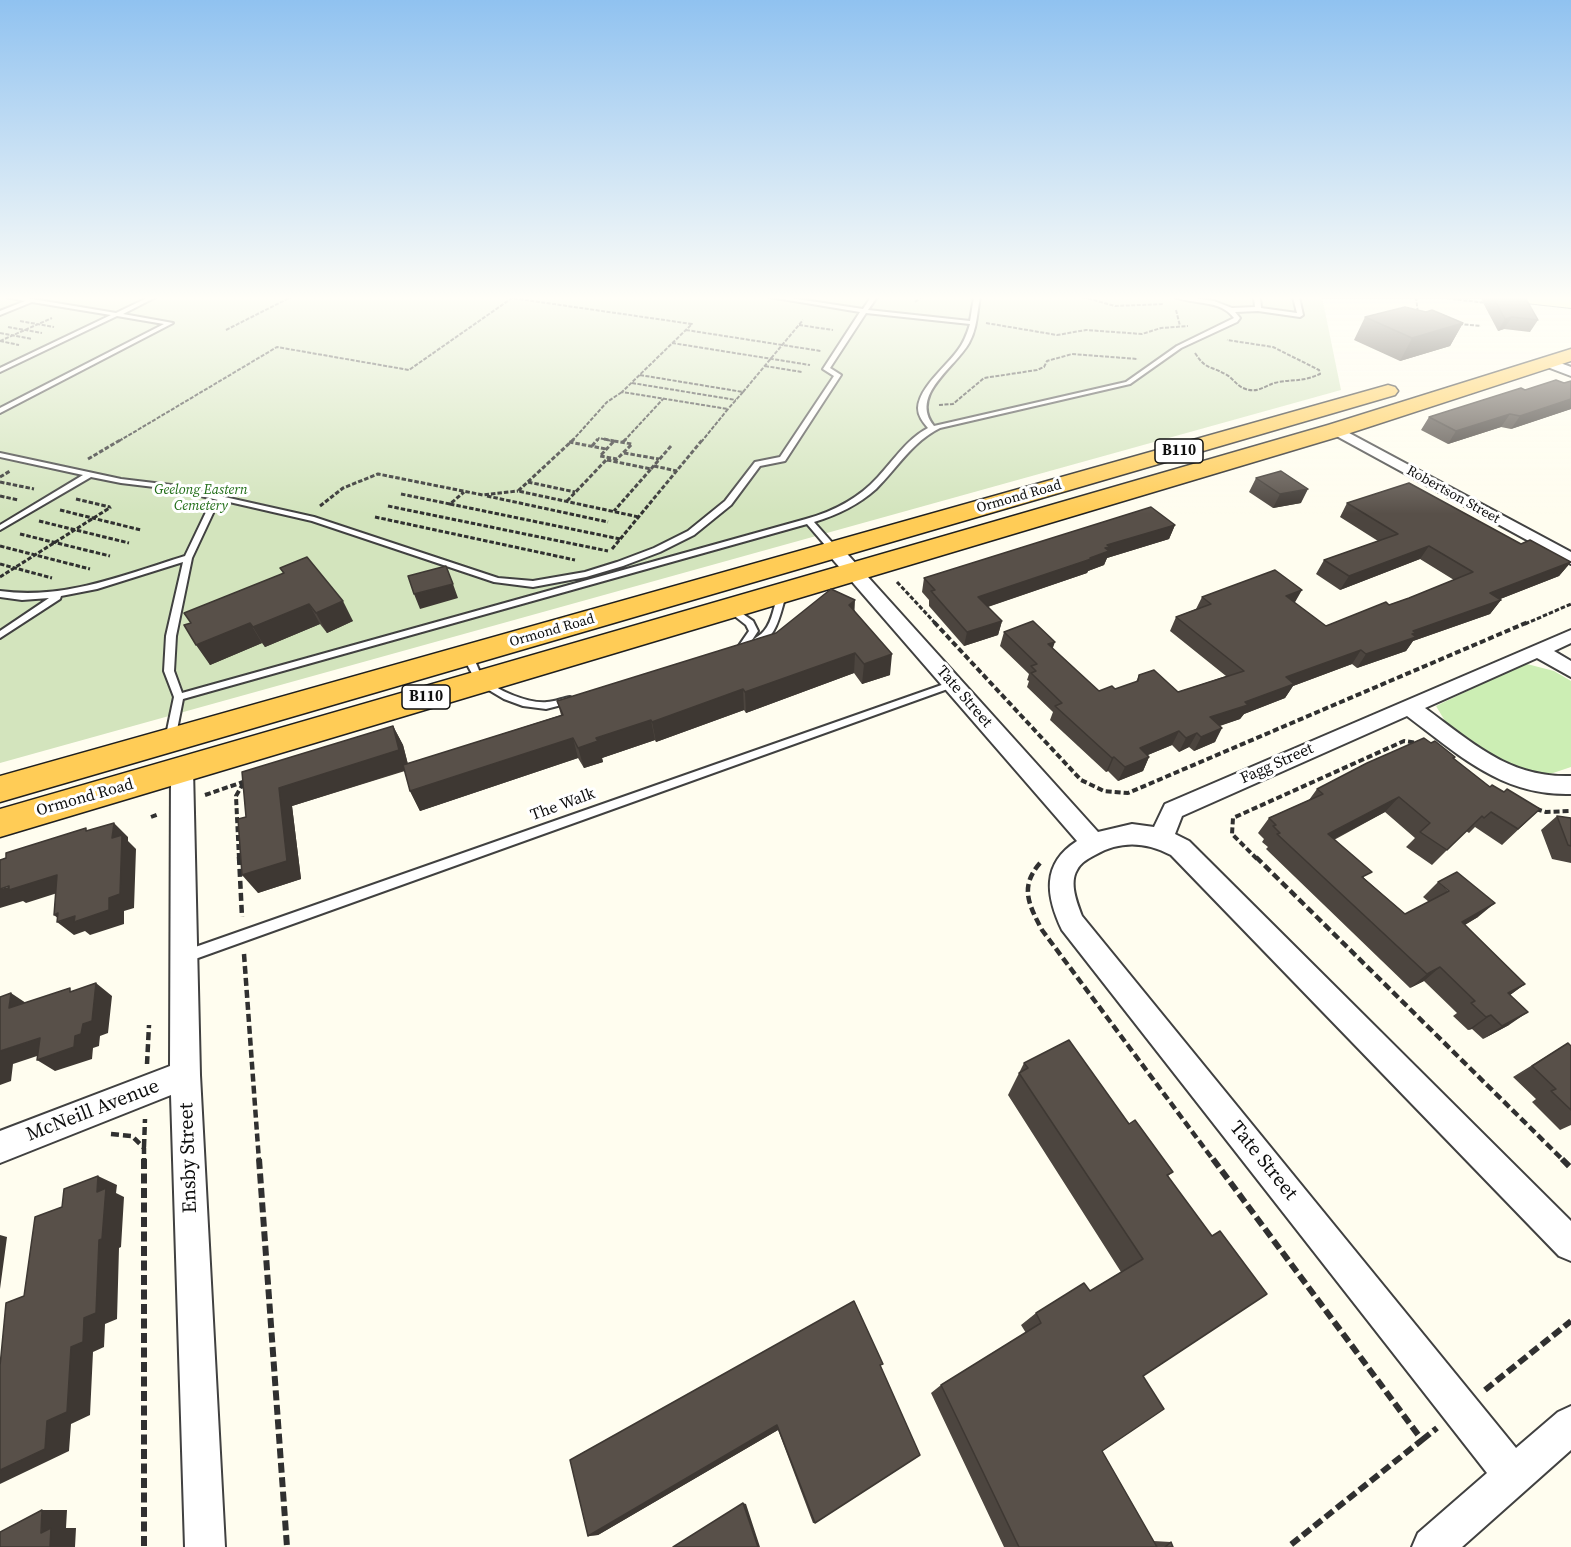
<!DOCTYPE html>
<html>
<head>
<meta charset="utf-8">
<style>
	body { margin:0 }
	canvas { display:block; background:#fffdef }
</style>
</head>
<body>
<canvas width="1571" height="1547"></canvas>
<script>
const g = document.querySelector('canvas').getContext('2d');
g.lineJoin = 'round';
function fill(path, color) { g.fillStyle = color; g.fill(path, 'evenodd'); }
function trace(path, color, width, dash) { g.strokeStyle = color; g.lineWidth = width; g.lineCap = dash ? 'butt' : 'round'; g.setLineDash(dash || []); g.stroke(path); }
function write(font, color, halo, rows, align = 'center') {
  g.font = font + ' "Source Serif 4",serif'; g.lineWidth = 6; g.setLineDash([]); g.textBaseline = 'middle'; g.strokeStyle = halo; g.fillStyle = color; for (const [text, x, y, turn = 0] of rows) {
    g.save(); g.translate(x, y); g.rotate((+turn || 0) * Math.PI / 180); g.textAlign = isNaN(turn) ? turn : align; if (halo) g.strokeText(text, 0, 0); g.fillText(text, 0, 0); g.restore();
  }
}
fill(new Path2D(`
	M 1527,664 L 1554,671 L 1571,681 L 1571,767 L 1538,778 L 1516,773 L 1445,721 L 1436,706 L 1517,667 Z`), '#cceeb4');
fill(new Path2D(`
	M 0,297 L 1322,297 L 1341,390 L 0,763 Z`), '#d3e4bd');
const service = new Path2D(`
	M 7,297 L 20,297 L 116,313 L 149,297 L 156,297 L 123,314 L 173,323 L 0,413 L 0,408 L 164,324 L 117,316 L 0,372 L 0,368 L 111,315 L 32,302 L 0,315 L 0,311 L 25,301 Z
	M 770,297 L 784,297 L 863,309 L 871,297 L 877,297 L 868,310 L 970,321 L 974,297 L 980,297 C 977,312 977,329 969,343 C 955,368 909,395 934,426 L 1126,382 L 1177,346 L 1234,318 C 1220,299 1194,305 1175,297 L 1188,297 L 1214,301 L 1232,308 L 1255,307 L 1254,297 L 1260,297 L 1261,308 L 1297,313 L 1293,297 L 1299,297 L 1303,315 L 1300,317 L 1258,311 L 1235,312 L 1240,318 L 1237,322 L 1181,348 L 1130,384 L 940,428 C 912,442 898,467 876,489 C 858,505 837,515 814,522 L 837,548 L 837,552 L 831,552 L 807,524 L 183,699 L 175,740 L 170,744 L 165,740 L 174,697 L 164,671 L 166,636 L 183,562 L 97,589 L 61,596 L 60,599 L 0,638 L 0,631 L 49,598 L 22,600 L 0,597 L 0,591 C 64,600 124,575 185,556 L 207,510 L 218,500 L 171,489 L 121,483 L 91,477 L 0,530 L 0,525 L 83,475 L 0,457 L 0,453 L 121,479 L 171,485 L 314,517 L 498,578 L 533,581 L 585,572 L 617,562 L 654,548 L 688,531 L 725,501 L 755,462 L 780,457 L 834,376 L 823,369 L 860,312 ZM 866,313 L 970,324 C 967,334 964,342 958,350 C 947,366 919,387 918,408 C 918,416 923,422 928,428 C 907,439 894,460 878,477 C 858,499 834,511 806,519 L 182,693 L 174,671 L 176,636 L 192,558 L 214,511 L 225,501 L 312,521 L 494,582 L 533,587 L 586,577 L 623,566 L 660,552 L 694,535 L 731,505 L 760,466 L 785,461 L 841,375 L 830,368 Z
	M 783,589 L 787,592 C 781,608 777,645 754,643 L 752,641 C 756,637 761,635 764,631 C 773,621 774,604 779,592 Z
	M 730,605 L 753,621 L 758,631 L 746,649 L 740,649 L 738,647 L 749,631 L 746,625 L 727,610 L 726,608 Z
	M 467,652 C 477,657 477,672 485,679 C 497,691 530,704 547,702 C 554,702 563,698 570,697 L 575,700 L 573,702 L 546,709 L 523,706 L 504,699 L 477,683 L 462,655 Z
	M 953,681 L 956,682 L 958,684 L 956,686 L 184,963 L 180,961 L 178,957 L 180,953 L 184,951 Z`);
const minor = new Path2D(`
	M 1547,358 L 1571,367 L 1571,376 L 1542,365 L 1540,362 L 1542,359 Z
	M 1336,426 L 1571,552 L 1571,564 L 1331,433 L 1329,430 Z
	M 834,545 L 840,546 L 1098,832 L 1132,824 L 1154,827 L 1165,804 L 1571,630 L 1571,643 L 1554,651 L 1571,661 L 1571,677 L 1537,658 L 1425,708 C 1473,743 1509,778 1571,776 L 1571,794 C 1502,796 1459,755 1407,716 L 1182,816 L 1175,834 L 1189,841 L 1571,1221 L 1571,1261 L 1559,1256 L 1171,855 C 1146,842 1121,840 1095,855 C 1089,858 1080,863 1077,870 C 1069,883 1077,903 1082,916 L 1516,1448 L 1558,1412 L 1571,1406 L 1571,1450 L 1462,1547 L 1412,1547 L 1418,1533 L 1487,1473 L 1062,930 C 1046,896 1041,864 1077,841 L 828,554 L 825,550 L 828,546 Z
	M 182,761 L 190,763 L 193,769 L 200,1075 L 225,1547 L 185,1547 L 171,1095 L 0,1163 L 0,1131 L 170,1066 L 171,769 L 174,763 Z`);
const secondary = new Path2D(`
	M 1509,297 L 1571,298 L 1571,308 L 1517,302 Z`);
const trunk = new Path2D(`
	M 1571,349 L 1571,361 L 1344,435 L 0,837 L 0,809 L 1328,425 Z
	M 1388,385 L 1395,387 L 1398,391 L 1395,395 L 0,802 L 0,776 Z`);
trace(service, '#414141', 4);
trace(minor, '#414141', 4);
trace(secondary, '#303030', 2);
trace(trunk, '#1f1f1f', 3);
trace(new Path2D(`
	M 1083,297 L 1115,306 L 1164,304
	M 1416,297 L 1418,314
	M 1436,297 L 1487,303
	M 915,302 L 922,297
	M 1176,310 L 1180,326
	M 20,321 L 54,327
	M 986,323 L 1057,335 L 1086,330 L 1142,334 L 1161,328 L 1188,326
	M 1459,324 L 1481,326
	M 799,325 L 833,330
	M 8,327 L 42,333
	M 226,330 L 291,297
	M 686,330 L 821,351
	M 0,333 L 32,339
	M 0,341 L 52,318
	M 0,341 L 19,345
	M 672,343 L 810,365
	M 1195,353 C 1206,370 1209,365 1225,374 C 1232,377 1236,385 1243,388 C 1259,395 1265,384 1279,382 C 1296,379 1302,382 1320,374 L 1319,370 L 1273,347 L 1227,340
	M 765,366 L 802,372
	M 640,375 L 743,392 L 728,409
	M 632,383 L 736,400
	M 743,392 L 803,320
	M 939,405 L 953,404 L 984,378 L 1037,370 L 1044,367 L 1047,361 L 1072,354 L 1138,359
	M 119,441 L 277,347 L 409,370 L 512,298 L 692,324 L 622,392 L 728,409 L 702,441
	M 572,441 L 607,402 L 622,392
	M 597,441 L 599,438 L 612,441
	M 624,441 L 663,399`), '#303030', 2, [4, 1.5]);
trace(new Path2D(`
	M 574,439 L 518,491 L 639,517
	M 604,439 L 614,441
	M 614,441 L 632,444 L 617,459 L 600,456 Z
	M 569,442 L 606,449
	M 623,442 L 626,439
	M 592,446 L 598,439
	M 624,453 L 659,459
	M 88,459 L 122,439
	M 607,460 L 651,469 L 614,511
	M 654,466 L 677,471
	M 651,469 L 671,446
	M 0,477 L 10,471
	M 0,482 L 34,489
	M 528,482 L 575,492
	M 401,494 L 450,504 L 464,492
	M 0,496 L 18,500
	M 487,496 L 608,522
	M 76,499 L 110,507
	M 567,501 L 608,458
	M 450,504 L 620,539
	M 320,506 L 343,488 L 378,474 L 483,495 L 518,491
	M 388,506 L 608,551
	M 60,510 L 141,530
	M 375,517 L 575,560
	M 39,521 L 129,543
	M 20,534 L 110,556
	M 0,546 L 90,569
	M 612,549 L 703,439
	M 0,564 L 52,578
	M 0,577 L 111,507
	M 897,582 L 936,624
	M 1525,624 L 1571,604`), '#303030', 3, [4.5, 2]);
trace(new Path2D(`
	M 934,622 L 1081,780 L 1104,791 L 1128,793 L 1528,622
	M 205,795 L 243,782
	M 1536,809 L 1546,812 L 1571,811
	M 151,817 L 159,814
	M 239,859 L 236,796 L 244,782
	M 1257,859 L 1232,834 L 1233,818 L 1404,741 L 1418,743`), '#303030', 4, [6, 3]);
trace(new Path2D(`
	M 239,857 L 242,917
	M 1256,857 L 1564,1161
	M 1040,863 C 1019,887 1029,905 1042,930 L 1214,1161
	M 244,954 L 259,1161
	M 147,1064 L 149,1025
	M 111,1134 L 132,1136 L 144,1148 L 144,1161
	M 144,1147 L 145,1119`), '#303030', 4.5, [8, 4]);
trace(new Path2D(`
	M 144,1159 L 144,1547
	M 259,1159 L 287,1547
	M 1213,1159 L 1422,1440 L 1288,1547
	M 1562,1159 L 1571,1168
	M 1485,1390 L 1571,1321
	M 1422,1440 L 1437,1428`), '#303030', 6, [10, 4.5]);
fill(service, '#fff');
fill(minor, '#fff');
fill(secondary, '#fffeaa');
fill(trunk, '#ffcc56');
fill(new Path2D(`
	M 1480,297 L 1525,297 L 1538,320 L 1530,332 L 1504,329 L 1498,331 Z
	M 1365,317 L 1463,323 L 1450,346 L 1400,361 L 1354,340 Z
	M 1571,381 L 1571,409 L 1511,429 L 1501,427 L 1448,444 L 1421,430 L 1429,417 L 1525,390 L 1564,383 Z
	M 1256,478 L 1301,503 L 1273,508 L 1249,492 Z
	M 1347,503 L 1521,544 L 1571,562 L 1559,576 L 1500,599 L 1501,600 L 1490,614 L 1413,641 L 1406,651 L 1357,668 L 1352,664 L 1293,686 L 1285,698 L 1244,714 L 1240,719 L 1220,726 L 1215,742 L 1194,751 L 1189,747 L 1179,752 L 1172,745 L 1148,755 L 1149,757 L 1143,771 L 1118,781 L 1108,771 L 1106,772 L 1050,720 L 1053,712 L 1027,687 L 1029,681 L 1027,680 L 1029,674 L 1000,646 L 1004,632 L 1053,649 L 1099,691 L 1115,689 L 1136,682 L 1139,675 L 1178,692 L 1226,676 L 1170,631 L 1176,617 L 1196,609 L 1202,597 L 1295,603 L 1326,626 L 1409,598 L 1454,580 L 1420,559 L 1340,590 L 1316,574 L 1324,560 L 1378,541 L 1340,517 Z
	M 1175,525 L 1169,539 L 1107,558 L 1104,565 L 1088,571 L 1087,573 L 988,607 L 1002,621 L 998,635 L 964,646 L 929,606 L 929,600 L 922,592 L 924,578 Z
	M 280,568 L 353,621 L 327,633 L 320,624 L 265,647 L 262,643 L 210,665 L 191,623 L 283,573 Z
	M 854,610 L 890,675 L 862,684 L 854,673 L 746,713 L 744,710 L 656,742 L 655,740 L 602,758 L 603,762 L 584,768 L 578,758 L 420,811 L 410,791 L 405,771 L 292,806 L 301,879 L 258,893 L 246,817 L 393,726 L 403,745 L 408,764 L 561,715 L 557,701 Z
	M 1455,757 L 1454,759 L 1490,787 L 1540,809 L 1502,845 L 1475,827 L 1469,833 L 1466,831 L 1432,865 L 1406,847 L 1415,838 L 1385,812 L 1334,840 L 1365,879 L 1405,914 L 1429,902 L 1423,897 L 1438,882 L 1478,917 L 1465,925 L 1525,984 L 1510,995 L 1509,1025 L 1483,1039 L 1472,1029 L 1468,1030 L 1453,1016 L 1457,1013 L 1424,981 L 1410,988 L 1266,849 L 1268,847 L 1262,842 L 1264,839 L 1258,833 L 1269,818 L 1309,800 L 1317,789 Z
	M 1557,816 L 1571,818 L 1571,863 L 1552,859 L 1541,830 Z
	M 1568,1043 L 1571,1046 L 1571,1125 L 1560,1130 L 1532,1102 L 1536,1099 L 1513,1077 Z
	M 1024,1063 L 1129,1124 L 1173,1172 L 1168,1176 L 1143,1376 L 1102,1451 L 1153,1541 L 1171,1542 L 1173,1547 L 1004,1547 L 931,1393 L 941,1385 L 1026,1333 L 1021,1325 L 1036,1313 L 1090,1291 L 1121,1272 L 1008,1095 Z
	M 881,1367 L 815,1523 L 813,1523 L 778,1430 L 598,1535 L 588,1536 Z`), '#4c453f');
fill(new Path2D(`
	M 1512,317 L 1504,329 L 1498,331 L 1505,319 Z
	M 1463,323 L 1450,346 L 1400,361 L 1412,338 Z
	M 1571,399 L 1571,409 L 1511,429 L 1520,416 Z
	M 1510,414 L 1501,427 L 1448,444 L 1456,431 Z
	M 1308,489 L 1301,503 L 1273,508 L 1280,494 Z
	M 1175,525 L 1169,539 L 1107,558 L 1104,565 L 1088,571 L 1087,573 L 975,611 L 978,597 L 1090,558 L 1107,545 Z
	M 1429,546 L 1420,559 L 1340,590 L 1349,576 Z
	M 1571,562 L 1559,576 L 1480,607 L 1490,593 Z
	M 453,584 L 458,598 L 420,609 L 414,594 Z
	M 1302,590 L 1294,604 L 1286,596 Z
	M 855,600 L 854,621 L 849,605 Z
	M 1501,600 L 1490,614 L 1413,641 L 1406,651 L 1357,668 L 1366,654 L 1413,631 Z
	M 343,601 L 353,621 L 327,633 L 316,613 Z
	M 309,604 L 320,624 L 265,647 L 253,627 Z
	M 1002,621 L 998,635 L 964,646 L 967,632 Z
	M 250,623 L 262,643 L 210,665 L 196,645 Z
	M 1055,642 L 1050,656 L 1048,644 Z
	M 1361,650 L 1352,664 L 1293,686 L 1285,698 L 1244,714 L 1240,719 L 1203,731 L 1210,717 L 1286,677 Z
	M 855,653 L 854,673 L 746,713 L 745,692 Z
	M 892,654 L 890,675 L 862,684 L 864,664 Z
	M 743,689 L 744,710 L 656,742 L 652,722 Z
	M 651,720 L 655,740 L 602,758 L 603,762 L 584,768 L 578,748 L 596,738 Z
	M 393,726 L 403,745 L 409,769 L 292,806 L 301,879 L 258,893 L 242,875 L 279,788 Z
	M 1222,728 L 1215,742 L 1194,751 L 1201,737 Z
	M 1179,731 L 1172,745 L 1133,761 L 1140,748 Z
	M 1197,733 L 1189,747 L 1179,752 L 1186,738 Z
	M 573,738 L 578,758 L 420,811 L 410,791 Z
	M 1114,757 L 1108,771 L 1106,772 L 1112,758 Z
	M 1149,757 L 1143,771 L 1118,781 L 1125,767 Z
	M 1399,797 L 1385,812 L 1315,849 L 1328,834 Z
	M 114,823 L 128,837 L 128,841 L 136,849 L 134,908 L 124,911 L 124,924 L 90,935 L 85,931 L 74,935 L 57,922 L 61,921 L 54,915 L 112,838 Z
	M 57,875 L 73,888 L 26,903 L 23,901 L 0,908 L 0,889 Z
	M 1495,903 L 1478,917 L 1445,936 L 1462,922 Z
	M 1440,967 L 1424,981 L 1410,988 L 1427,974 Z
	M 96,983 L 112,996 L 108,1033 L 100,1036 L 99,1046 L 93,1048 L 92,1059 L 55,1071 L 37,1060 L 75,1036 L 83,1024 Z
	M 1525,984 L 1506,998 L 1508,993 Z
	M 11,993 L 29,1005 L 9,1008 Z
	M 1528,1012 L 1509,1025 L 1483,1039 L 1502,1026 Z
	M 1491,1015 L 1472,1029 L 1468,1030 L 1486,1017 Z
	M 40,1038 L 58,1049 L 13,1064 L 11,1081 L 0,1085 L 0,1051 Z
	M 98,1176 L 117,1185 L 116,1193 L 124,1197 L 121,1247 L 119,1248 L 117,1319 L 105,1324 L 104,1347 L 93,1352 L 90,1415 L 71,1424 L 69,1451 L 0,1484 L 0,1470 L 47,1421 L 71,1347 L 84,1318 Z
	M 0,1235 L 7,1237 L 0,1289 Z
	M 777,1425 L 778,1430 L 598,1535 L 588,1536 Z
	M 743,1503 L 746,1504 L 760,1547 L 758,1547 Z
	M 42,1510 L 67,1510 L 66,1528 L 76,1528 L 75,1547 L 50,1547 L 41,1533 Z`), '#3e3833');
const building = new Path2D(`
	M 1493,297 L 1525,297 L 1538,320 L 1512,317 L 1505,319 Z
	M 1405,307 L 1426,312 L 1432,310 L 1463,323 L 1412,338 L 1365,317 Z
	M 1556,380 L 1564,383 L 1571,381 L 1571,399 L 1520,416 L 1510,414 L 1456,431 L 1429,417 L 1521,388 L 1525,390 Z
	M 1281,471 L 1308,489 L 1280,494 L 1256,478 Z
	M 1409,483 L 1521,544 L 1530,540 L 1571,562 L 1490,593 L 1501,600 L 1413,631 L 1416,633 L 1412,634 L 1416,637 L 1366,654 L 1361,650 L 1286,677 L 1294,684 L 1245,702 L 1248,705 L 1210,717 L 1222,728 L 1201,737 L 1197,733 L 1186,738 L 1179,731 L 1140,748 L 1149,757 L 1125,767 L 1114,757 L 1112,758 L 1055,706 L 1062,703 L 1031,673 L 1036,671 L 1031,666 L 1037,664 L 1004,632 L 1033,621 L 1055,642 L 1048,644 L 1099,691 L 1112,686 L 1115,689 L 1138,681 L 1139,675 L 1154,670 L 1178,692 L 1244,671 L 1176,617 L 1211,604 L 1202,597 L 1275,570 L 1302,590 L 1286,596 L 1326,626 L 1386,602 L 1389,605 L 1409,598 L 1473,572 L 1429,546 L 1349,576 L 1324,560 L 1398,534 L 1347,503 Z
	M 1151,507 L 1175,525 L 1107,545 L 1110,547 L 1105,548 L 1109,551 L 1090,558 L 1091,559 L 978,597 L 1002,621 L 967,632 L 931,591 L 935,590 L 924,578 Z
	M 307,557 L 343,601 L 316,613 L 309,604 L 253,627 L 250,623 L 196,645 L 184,625 L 191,623 L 184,613 L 284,573 L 280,568 Z
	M 446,566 L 453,584 L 414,594 L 408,576 Z
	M 831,589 L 855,600 L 849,605 L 892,654 L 864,664 L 855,653 L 745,692 L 743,689 L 652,722 L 651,720 L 596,738 L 598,741 L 578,748 L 573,738 L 410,791 L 403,765 L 563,715 L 557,701 L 776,633 Z
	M 393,726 L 399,750 L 279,788 L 287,861 L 242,875 L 238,819 L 246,817 L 242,772 Z
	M 1424,738 L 1431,743 L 1435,741 L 1455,757 L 1453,758 L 1490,787 L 1492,785 L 1504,792 L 1507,789 L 1540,809 L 1518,829 L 1491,812 L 1484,818 L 1482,816 L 1447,850 L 1420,832 L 1430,823 L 1399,797 L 1328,834 L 1372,872 L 1362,877 L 1405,914 L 1449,891 L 1438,882 L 1457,872 L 1495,903 L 1462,922 L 1525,984 L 1508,993 L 1528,1012 L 1502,1026 L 1491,1015 L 1486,1017 L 1471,1003 L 1475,1001 L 1440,967 L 1427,974 L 1277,834 L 1280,833 L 1273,826 L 1276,825 L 1269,818 L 1323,794 L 1317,789 L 1367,763 Z
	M 1557,816 L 1571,818 L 1571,846 L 1568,845 Z
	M 114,823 L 112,838 L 122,835 L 120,894 L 109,898 L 109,910 L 74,922 L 75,916 L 57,922 L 58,913 L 54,915 L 57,875 L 9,890 L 9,886 L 0,889 L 0,860 L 6,858 L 6,853 L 86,828 L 86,831 Z
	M 96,983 L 92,1021 L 83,1024 L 81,1034 L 75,1036 L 74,1047 L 37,1060 L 40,1038 L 0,1051 L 0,997 L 11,993 L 9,1008 L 70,988 L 70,992 Z
	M 1069,1040 L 1129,1124 L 1135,1120 L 1173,1172 L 1167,1175 L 1212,1236 L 1220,1231 L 1267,1294 L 1143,1376 L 1164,1409 L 1102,1451 L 1157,1547 L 1019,1547 L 941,1385 L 1041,1323 L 1036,1313 L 1084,1283 L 1090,1291 L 1143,1259 L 1019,1073 L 1028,1068 L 1024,1063 Z
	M 1568,1043 L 1571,1046 L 1571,1110 L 1551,1091 L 1556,1089 L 1532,1066 Z
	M 98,1176 L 97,1192 L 106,1188 L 102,1239 L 99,1240 L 96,1313 L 84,1318 L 83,1342 L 71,1347 L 67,1412 L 47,1421 L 45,1449 L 0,1470 L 0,1366 L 6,1303 L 24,1296 L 35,1217 L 62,1207 L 64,1189 Z
	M 854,1301 L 883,1364 L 880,1365 L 920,1455 L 815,1523 L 777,1425 L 588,1536 L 570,1460 Z
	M 743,1503 L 758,1547 L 673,1547 Z
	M 42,1510 L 41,1533 L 51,1528 L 50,1547 L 0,1547 L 0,1532 Z
	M 1171,1542 L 1173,1547 L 1165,1547 Z`);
fill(building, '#585049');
trace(building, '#3e3833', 1.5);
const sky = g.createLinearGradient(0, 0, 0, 514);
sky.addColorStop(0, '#90c2f0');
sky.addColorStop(0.58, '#fffef8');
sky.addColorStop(1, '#fffef800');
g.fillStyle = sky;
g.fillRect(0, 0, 1571, 514);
write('italic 14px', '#206d16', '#fff', [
	["Geelong Eastern",201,490],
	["Cemetery",201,506]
]);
write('14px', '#0e0e0e', '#fff', [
	["Robertson Street",1453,495,29],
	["Ormond Road",1019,497,-16],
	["Ormond Road",552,631,-16]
]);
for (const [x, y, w] of [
	[1179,451,48],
	[426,697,48]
]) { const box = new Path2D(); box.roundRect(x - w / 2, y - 12, w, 24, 4.5); g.fillStyle = '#fff'; g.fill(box); trace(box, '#0e0e0e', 1.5); }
write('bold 15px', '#0e0e0e', null, [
	["B110",1179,451],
	["B110",426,697]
]);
write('16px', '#0e0e0e', '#fff', [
	["Tate Street",964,697,49],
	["Fagg Street",1277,764,-24],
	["Ormond Road",85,798,-16],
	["The Walk",563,805,-20]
]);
write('20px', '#0e0e0e', '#fff', [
	["McNeill Avenue",93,1111,-21],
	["Ensby Street",189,1158,-92],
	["Tate Street",1263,1161,51]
]);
</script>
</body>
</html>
